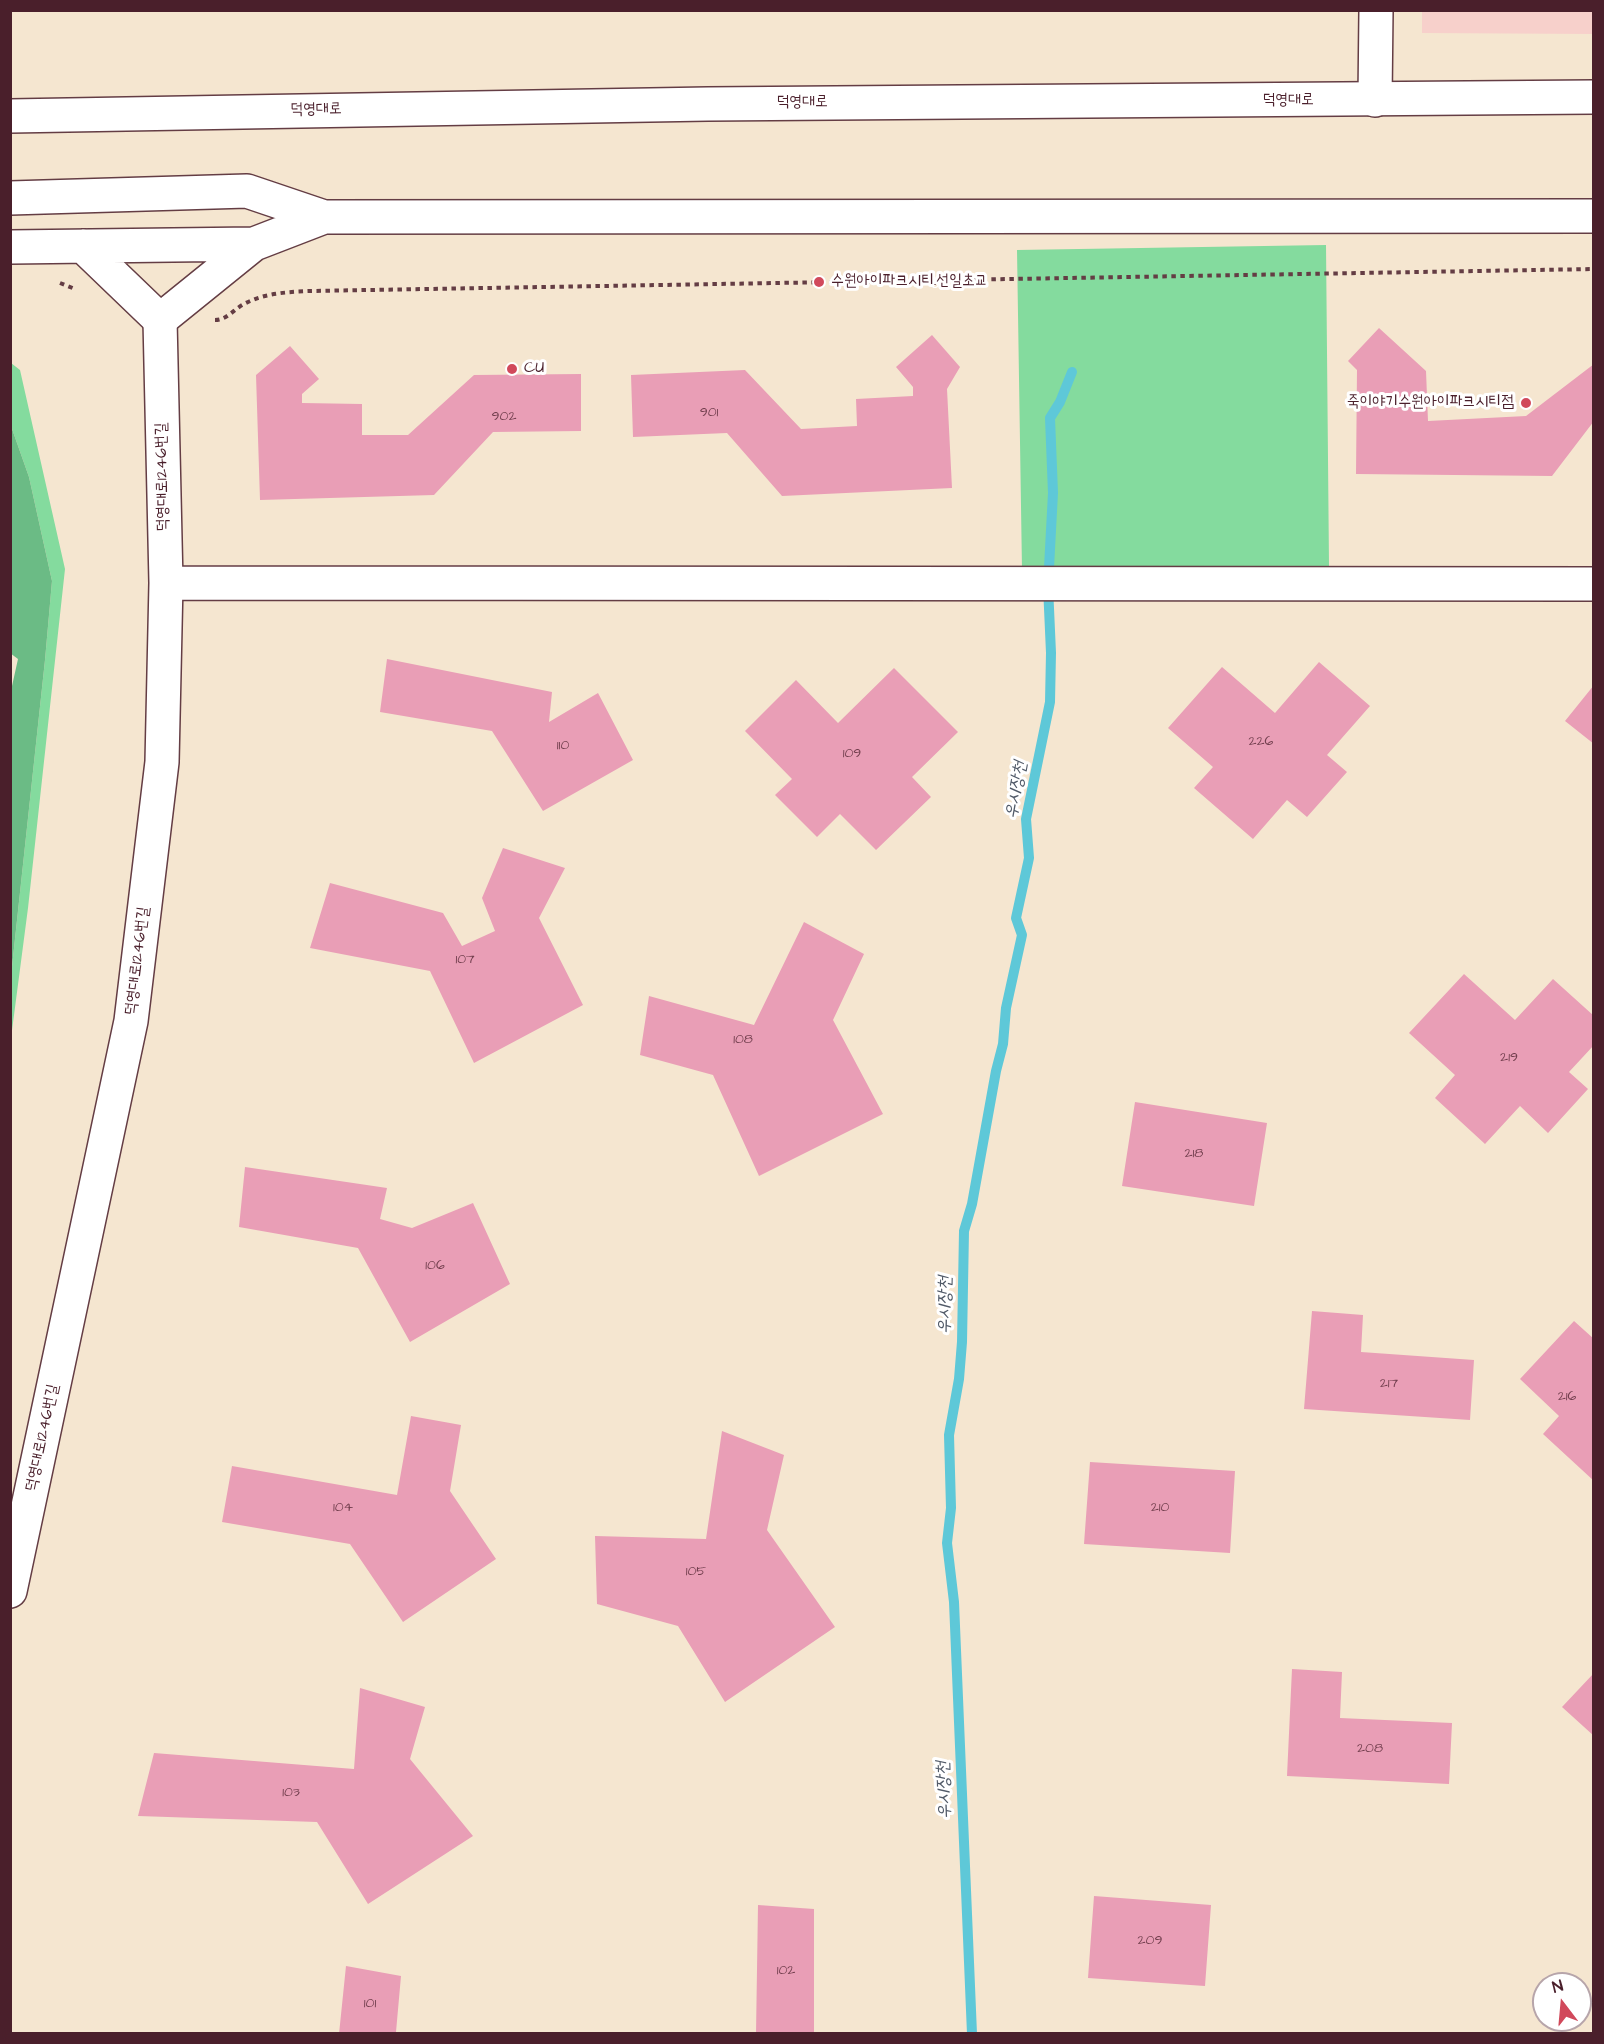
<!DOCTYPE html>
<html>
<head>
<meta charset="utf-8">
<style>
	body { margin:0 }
	#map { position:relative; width:1604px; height:2044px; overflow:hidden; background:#f5e6d0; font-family:"Architects Daughter",sans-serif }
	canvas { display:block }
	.frame { position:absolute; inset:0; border:12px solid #4a1f2b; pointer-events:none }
	.north { position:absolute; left:1532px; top:1972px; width:60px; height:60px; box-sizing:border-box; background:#fff; border:2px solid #b7a5aa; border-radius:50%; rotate:344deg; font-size:16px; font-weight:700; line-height:24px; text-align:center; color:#4a1f2b }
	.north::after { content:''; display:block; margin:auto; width:21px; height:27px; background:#d1495b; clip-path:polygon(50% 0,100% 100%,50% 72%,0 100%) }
</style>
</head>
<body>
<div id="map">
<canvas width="1604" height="2044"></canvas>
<div class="frame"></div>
<div class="north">N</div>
</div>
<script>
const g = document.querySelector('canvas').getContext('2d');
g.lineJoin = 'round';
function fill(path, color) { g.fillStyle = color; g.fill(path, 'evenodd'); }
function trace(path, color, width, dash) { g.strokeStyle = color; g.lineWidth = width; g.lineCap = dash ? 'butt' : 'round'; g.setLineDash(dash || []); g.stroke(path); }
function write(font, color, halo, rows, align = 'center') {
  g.font = font + ' "Architects Daughter","Poor Story",sans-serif'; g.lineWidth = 6; g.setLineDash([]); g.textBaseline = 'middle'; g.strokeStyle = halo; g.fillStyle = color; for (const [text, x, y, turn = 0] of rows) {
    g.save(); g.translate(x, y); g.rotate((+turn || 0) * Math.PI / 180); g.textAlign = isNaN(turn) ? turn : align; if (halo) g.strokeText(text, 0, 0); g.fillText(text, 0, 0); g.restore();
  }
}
fill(new Path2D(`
	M 1422,11 L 1593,11 L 1593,34 L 1422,33 Z`), '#f7d0cb');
fill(new Path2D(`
	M 1326,245 L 1329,566 L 1022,570 L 1017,250 Z
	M 11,363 L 20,370 L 65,569 L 28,908 L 11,1038 L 11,976 L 45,660 L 52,581 L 29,477 L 11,426 Z`), '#84db9e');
fill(new Path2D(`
	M 11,426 L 29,477 L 52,581 L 45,660 L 11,976 L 10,695 L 18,659 L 10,653 Z`), '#6bbb85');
trace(new Path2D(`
	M 972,2034 L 954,1602 L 947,1543 L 951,1508 L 949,1435 L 959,1379 L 962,1342 L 964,1231 L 972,1204 L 996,1071 L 1003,1044 L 1006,1008 L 1022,935 L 1016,918 L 1029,858 L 1026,819 L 1050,702 L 1051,653 L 1048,586 L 1053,493 L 1050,418 L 1060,402 L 1072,372`), '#5ec8d8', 10);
fill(new Path2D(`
	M 1379,328 L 1426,371 L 1428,421 L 1526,416 L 1594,364 L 1594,421 L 1552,476 L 1356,474 L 1357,370 L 1348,361 Z
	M 932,335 L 960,367 L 947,389 L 952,488 L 782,496 L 727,433 L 633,437 L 631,375 L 745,370 L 801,429 L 857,426 L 856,399 L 913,396 L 913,387 L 896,367 Z
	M 290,346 L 319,379 L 302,394 L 302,403 L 362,404 L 362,435 L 408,435 L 474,375 L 581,374 L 581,431 L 493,432 L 434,495 L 260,500 L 256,375 Z
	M 387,659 L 552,692 L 549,722 L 598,693 L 633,760 L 543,811 L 492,731 L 380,712 Z
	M 1319,662 L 1370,706 L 1327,755 L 1347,772 L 1307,817 L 1287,800 L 1253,839 L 1194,788 L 1213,767 L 1168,728 L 1222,667 L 1275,713 Z
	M 894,668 L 958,732 L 912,777 L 931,797 L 876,850 L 840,814 L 817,837 L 775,795 L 792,779 L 745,731 L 796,680 L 838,723 Z
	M 1594,685 L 1594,744 L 1565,721 Z
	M 503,848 L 565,868 L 539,918 L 583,1005 L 474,1063 L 430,971 L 310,948 L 330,883 L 443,913 L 462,946 L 495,931 L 482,898 Z
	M 804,922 L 864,954 L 833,1020 L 883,1114 L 759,1176 L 713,1075 L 640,1055 L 649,996 L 754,1025 Z
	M 1464,974 L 1515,1020 L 1553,979 L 1594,1016 L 1594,1045 L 1569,1072 L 1588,1089 L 1548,1133 L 1520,1106 L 1485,1144 L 1435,1098 L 1455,1075 L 1409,1033 Z
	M 1135,1102 L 1267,1123 L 1254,1206 L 1122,1186 Z
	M 245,1167 L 387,1188 L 380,1219 L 412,1228 L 473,1203 L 510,1284 L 410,1342 L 358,1248 L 239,1227 Z
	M 1312,1311 L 1363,1315 L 1361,1352 L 1474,1360 L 1470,1420 L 1304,1409 Z
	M 1574,1321 L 1594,1339 L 1594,1481 L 1543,1434 L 1559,1416 L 1520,1379 Z
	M 411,1416 L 461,1425 L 450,1491 L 496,1559 L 403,1622 L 350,1544 L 222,1522 L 232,1466 L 397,1495 Z
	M 722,1431 L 784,1455 L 767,1530 L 835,1627 L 725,1702 L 678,1626 L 597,1604 L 595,1536 L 706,1539 Z
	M 1090,1462 L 1235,1471 L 1230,1553 L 1084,1544 Z
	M 1292,1669 L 1342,1672 L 1340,1718 L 1452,1723 L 1449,1784 L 1287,1776 Z
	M 1594,1673 L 1594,1736 L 1562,1707 Z
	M 360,1688 L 425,1707 L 410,1759 L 473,1836 L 368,1904 L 317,1822 L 138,1816 L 154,1753 L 354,1769 Z
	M 1094,1896 L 1211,1905 L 1205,1986 L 1088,1978 Z
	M 758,1905 L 814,1909 L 814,2034 L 756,2034 Z
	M 346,1966 L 401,1976 L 396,2032 L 397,2034 L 339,2034 Z`), '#e99eb6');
const minor = new Path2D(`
	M 1375,100 L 1376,10
	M 166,583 L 1594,584
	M 10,1591 L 131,1021 L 162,762 L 166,583 L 160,320`);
const major = new Path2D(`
	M 10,116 L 708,104 L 1594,97
	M 10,198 L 247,191 L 324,217
	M 83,246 L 160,320 L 254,244
	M 10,247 L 254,244 L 324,217 L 1594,216`);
trace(minor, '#643d44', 36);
trace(major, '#643d44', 36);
trace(new Path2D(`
	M 60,283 L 75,289
	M 215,320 C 227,320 234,309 244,304 C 264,293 288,292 310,291 L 1594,269`), '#643d44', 4, [4.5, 4.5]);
trace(minor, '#fff', 33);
trace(major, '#fff', 33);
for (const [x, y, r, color] of [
	[819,282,6,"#d1495b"],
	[512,369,6,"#d1495b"],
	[1526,403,6,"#d1495b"]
]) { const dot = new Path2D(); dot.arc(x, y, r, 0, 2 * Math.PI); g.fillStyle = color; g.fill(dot); trace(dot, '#fff', 2); }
write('14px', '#723f4e', null, [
	["901",709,413],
	["902",504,417],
	["226",1261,742],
	["110",563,746],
	["109",852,754],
	["107",465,960],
	["108",743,1040],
	["219",1509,1058],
	["218",1194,1154],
	["106",435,1266],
	["217",1389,1384],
	["216",1567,1397],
	["104",343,1508],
	["210",1160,1508],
	["105",696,1572],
	["208",1370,1749],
	["103",291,1793],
	["209",1150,1941],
	["102",786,1971],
	["101",370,2004]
]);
write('16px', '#4a1f2b', '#fff', [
	["덕영대로",1288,101],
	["덕영대로",802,103],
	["덕영대로",316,110,-1],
	["덕영대로1246번길",163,477,-91],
	["덕영대로1246번길",138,961,-83],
	["덕영대로1246번길",43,1438,-78]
]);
write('16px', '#4a1f2b', '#fff', [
	["수원아이파크시티.선일초교",831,282],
	["CU",524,369],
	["죽이야기수원아이파크시티점",1514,403,"right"]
], 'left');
write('italic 18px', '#515a68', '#fff', [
	["우시장천",1017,790,-80],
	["우시장천",946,1305,-89],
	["우시장천",945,1790,-92]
]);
</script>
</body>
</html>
